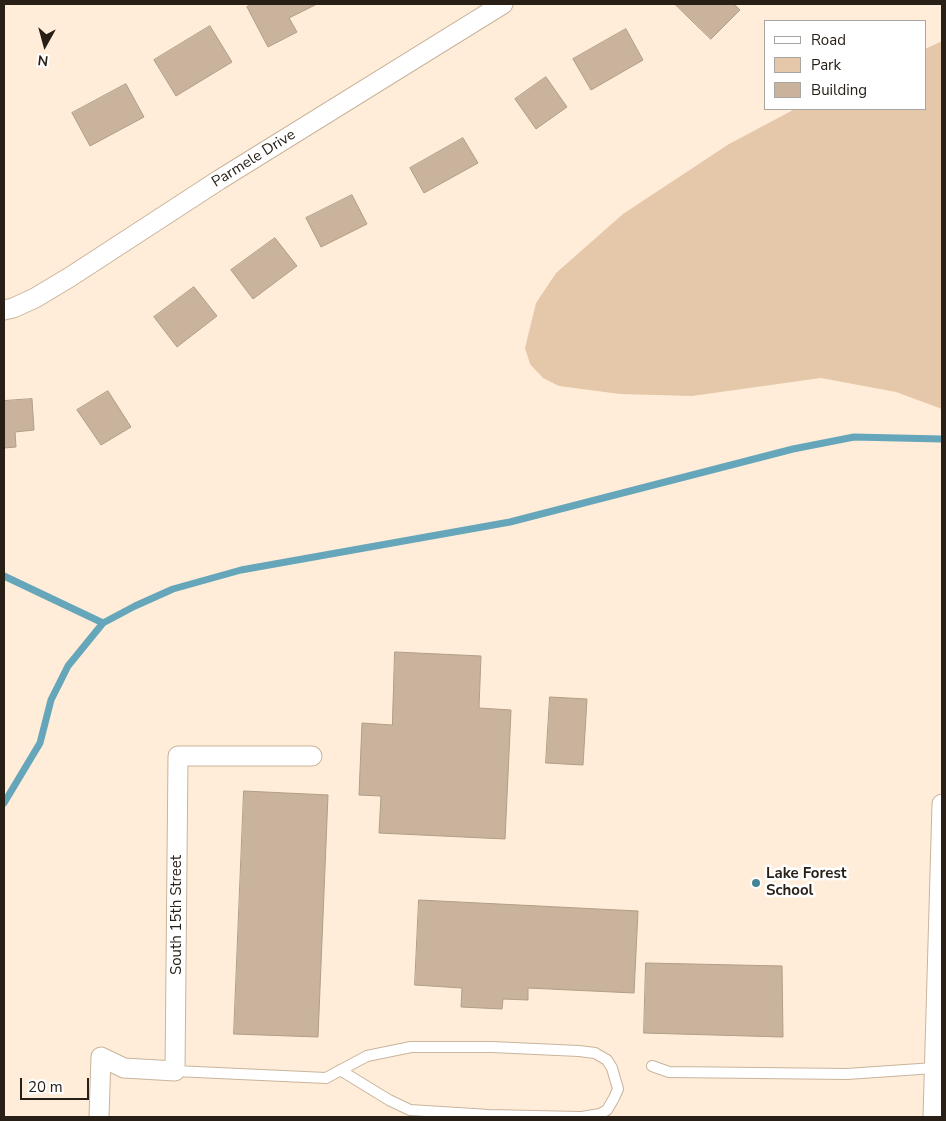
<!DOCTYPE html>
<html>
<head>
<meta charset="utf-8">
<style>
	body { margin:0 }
	#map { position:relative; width:946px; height:1121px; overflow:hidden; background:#ffedd9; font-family:"Nunito Sans",sans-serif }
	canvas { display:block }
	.frame { position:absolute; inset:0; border:5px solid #282017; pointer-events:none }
	.legend { position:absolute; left:764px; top:20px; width:162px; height:90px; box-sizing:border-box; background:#fff; border:1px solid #a9a6a2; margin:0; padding:6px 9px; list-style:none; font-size:15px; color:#282017 }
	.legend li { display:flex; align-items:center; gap:10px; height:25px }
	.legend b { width:25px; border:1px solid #a9a6a2 }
	.north { position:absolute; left:20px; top:20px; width:50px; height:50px; -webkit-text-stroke:4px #fff; paint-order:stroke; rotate:187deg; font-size:14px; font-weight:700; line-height:20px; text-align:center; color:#282017 }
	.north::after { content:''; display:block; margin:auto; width:18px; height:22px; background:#282017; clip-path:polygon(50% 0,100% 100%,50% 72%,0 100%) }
	.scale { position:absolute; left:20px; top:1078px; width:69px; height:22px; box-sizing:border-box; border:2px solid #282017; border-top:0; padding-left:6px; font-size:15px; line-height:18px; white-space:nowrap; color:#282017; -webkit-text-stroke:4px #fff; paint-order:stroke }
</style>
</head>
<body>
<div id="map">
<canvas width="946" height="1121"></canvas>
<div class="frame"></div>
<ul class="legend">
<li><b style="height:6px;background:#fff"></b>Road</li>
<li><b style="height:14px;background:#e5c8a9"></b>Park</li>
<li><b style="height:14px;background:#c9b39c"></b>Building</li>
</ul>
<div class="north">N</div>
<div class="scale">20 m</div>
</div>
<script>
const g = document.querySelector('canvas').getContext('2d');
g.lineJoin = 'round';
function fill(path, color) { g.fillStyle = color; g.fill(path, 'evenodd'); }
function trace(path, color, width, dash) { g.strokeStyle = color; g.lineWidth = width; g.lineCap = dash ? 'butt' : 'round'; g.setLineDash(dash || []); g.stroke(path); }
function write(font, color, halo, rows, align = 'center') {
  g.font = font + ' "Nunito Sans",sans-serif'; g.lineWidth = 5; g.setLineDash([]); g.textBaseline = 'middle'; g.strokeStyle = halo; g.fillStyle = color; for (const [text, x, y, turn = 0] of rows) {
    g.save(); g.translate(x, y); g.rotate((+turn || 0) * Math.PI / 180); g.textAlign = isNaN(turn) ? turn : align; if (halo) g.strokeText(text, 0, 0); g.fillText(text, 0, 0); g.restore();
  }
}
fill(new Path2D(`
	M 942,41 L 942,409 L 896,392 L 821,378 L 692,396 L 620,394 L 559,386 L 543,378 L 530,364 L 525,348 L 536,303 L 556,273 L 623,214 L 729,144 L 795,109 L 925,109 L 925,49 Z`), '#e5c8a9');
trace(new Path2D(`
	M 4,576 L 103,623
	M 4,803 L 40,743 L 51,700 L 68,666 L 103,623 L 135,606 L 173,589 L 241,570 L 510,522 L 793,449 L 854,437 L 942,439`), '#65a6ba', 7);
const building = new Path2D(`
	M 253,4 L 317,4 L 289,18 L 297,32 L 268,47 L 247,7 Z
	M 675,4 L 734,4 L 740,10 L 711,39 Z
	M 210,26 L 232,62 L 176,96 L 154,60 Z
	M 626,29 L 643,60 L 591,90 L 573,59 Z
	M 546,77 L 567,107 L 536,129 L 515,99 Z
	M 126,84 L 144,117 L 90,146 L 72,113 Z
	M 463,138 L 478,163 L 424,193 L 410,168 Z
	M 352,195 L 367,224 L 321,247 L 306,218 Z
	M 275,238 L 297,266 L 253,299 L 231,270 Z
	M 194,287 L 217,316 L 177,347 L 154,317 Z
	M 108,391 L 131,427 L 101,445 L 77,410 Z
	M 32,399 L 34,430 L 15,432 L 16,447 L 4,448 L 4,401 Z
	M 395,652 L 481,656 L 479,708 L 511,710 L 505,839 L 379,833 L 381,796 L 359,795 L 362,723 L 392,725 Z
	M 550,697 L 587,699 L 583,765 L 546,763 Z
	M 244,791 L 328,795 L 318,1037 L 234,1034 Z
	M 419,900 L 638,911 L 634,993 L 528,988 L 528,1000 L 503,999 L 502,1009 L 461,1007 L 462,988 L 415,985 Z
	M 646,963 L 782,966 L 783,1037 L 644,1033 Z`);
fill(building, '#c9b39c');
trace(building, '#b29d86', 1);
const lane = new Path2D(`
	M 652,1066 L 669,1072 L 847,1074 L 934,1068
	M 340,1070 L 389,1100 L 410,1110 L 489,1115 L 580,1117
	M 175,1071 L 326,1078 L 367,1056 L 411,1047 L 492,1047 L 579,1051 L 595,1053 L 607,1060 L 612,1068 L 618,1089 L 614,1098 L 607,1110 L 600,1114 L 582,1117`);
const street = new Path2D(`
	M 4,310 L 13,308 L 35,298 L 70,277 L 219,180 L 503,4
	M 99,1117 L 101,1057 L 124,1068 L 175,1071 L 178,756 L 312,756
	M 933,1117 L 942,804`);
trace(lane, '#c9b49c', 12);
trace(street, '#c9b49c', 21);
trace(lane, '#fff', 10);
trace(street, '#fff', 19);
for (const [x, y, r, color] of [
	[756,883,5,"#448497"]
]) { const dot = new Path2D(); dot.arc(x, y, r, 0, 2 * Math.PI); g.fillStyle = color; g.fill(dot); trace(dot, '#fff', 2); }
write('15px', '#282017', '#fff', [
	["Parmele Drive",254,159,-32],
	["South 15th Street",177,915,-90]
]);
write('bold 15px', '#282017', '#fff', [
	["Lake Forest",766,874],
	["School",766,891]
], 'left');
</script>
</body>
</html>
